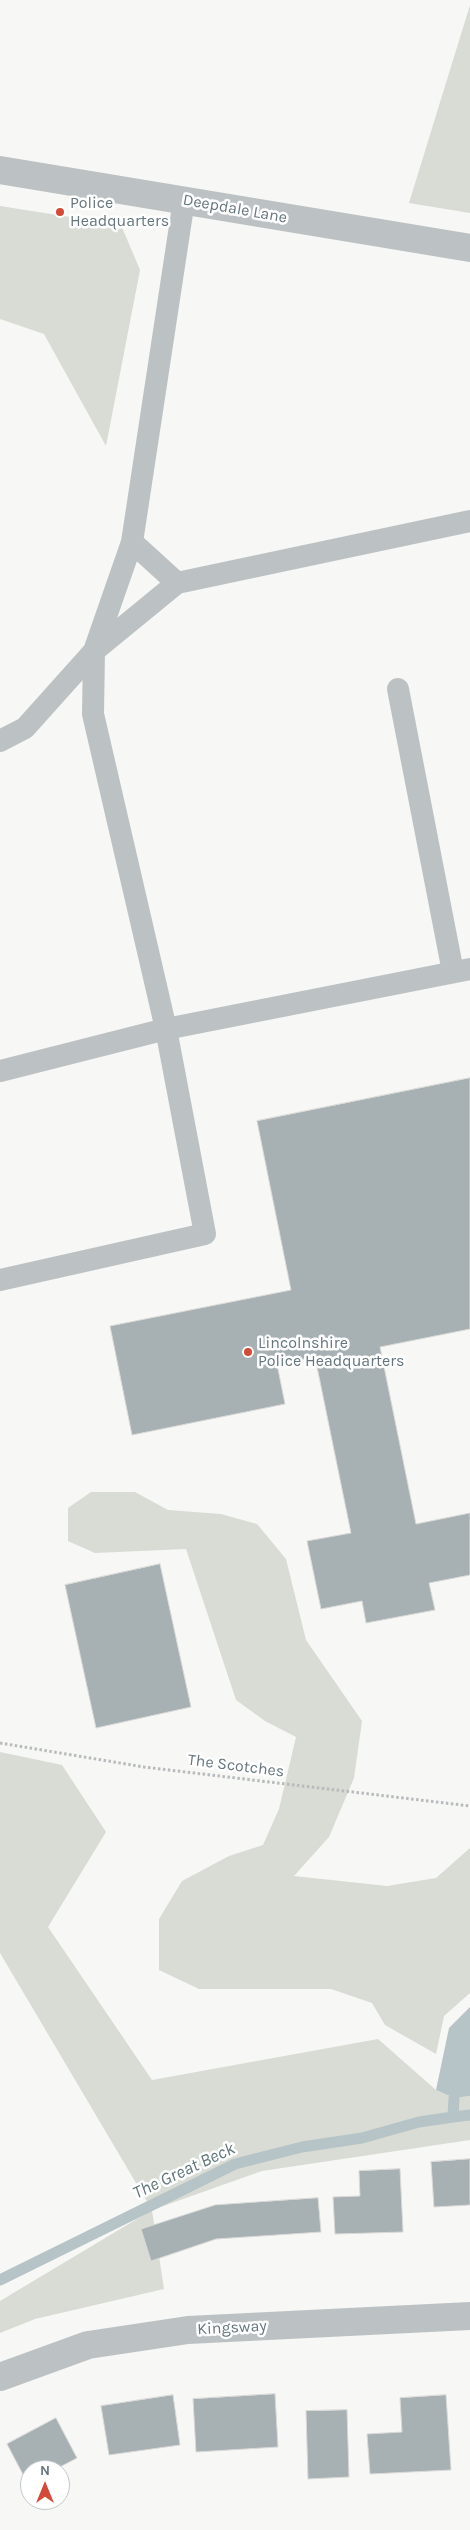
<!DOCTYPE html>
<html>
<head>
<meta charset="utf-8">
<style>
	body { margin:0 }
	#map { position:relative; width:470px; height:2530px; overflow:hidden; background:#f7f7f5; font-family:Karla,sans-serif }
	canvas { display:block }
	.north { position:absolute; left:20px; top:2460px; width:50px; height:50px; box-sizing:border-box; background:#fff; border:1px solid #c1c8cb; border-radius:50%; rotate:0deg; font-size:14px; font-weight:700; line-height:20px; text-align:center; color:#65767d }
	.north::after { content:''; display:block; margin:auto; width:18px; height:22px; background:#d54937; clip-path:polygon(50% 0,100% 100%,50% 72%,0 100%) }
</style>
</head>
<body>
<div id="map">
<canvas width="470" height="2530"></canvas>
<div class="north">N</div>
</div>
<script>
const g = document.querySelector('canvas').getContext('2d');
g.lineJoin = 'round';
function fill(path, color) { g.fillStyle = color; g.fill(path, 'evenodd'); }
function trace(path, color, width, dash) { g.strokeStyle = color; g.lineWidth = width; g.lineCap = dash ? 'butt' : 'round'; g.setLineDash(dash || []); g.stroke(path); }
function write(font, color, halo, rows, align = 'center') {
  g.font = font + ' Karla,sans-serif'; g.lineWidth = 5; g.setLineDash([]); g.textBaseline = 'middle'; g.strokeStyle = halo; g.fillStyle = color; for (const [text, x, y, turn = 0] of rows) {
    g.save(); g.translate(x, y); g.rotate((+turn || 0) * Math.PI / 180); g.textAlign = isNaN(turn) ? turn : align; if (halo) g.strokeText(text, 0, 0); g.fillText(text, 0, 0); g.restore();
  }
}
fill(new Path2D(`
	M 470,5 L 470,213 L 409,203 Z
	M 0,206 L 121,225 L 140,270 L 106,446 L 44,334 L 0,319 Z
	M 91,1492 L 135,1492 L 168,1510 L 221,1514 L 257,1524 L 286,1559 L 306,1640 L 362,1721 L 354,1778 L 329,1837 L 294,1876 L 387,1886 L 436,1878 L 470,1848 L 470,1993 L 444,2016 L 436,2054 L 385,2025 L 372,2003 L 331,1989 L 199,1989 L 159,1970 L 159,1919 L 182,1881 L 229,1856 L 263,1845 L 279,1809 L 296,1737 L 265,1721 L 236,1700 L 186,1549 L 95,1553 L 68,1541 L 68,1508 Z
	M 0,1752 L 62,1765 L 106,1832 L 48,1927 L 152,2080 L 378,2039 L 436,2090 L 454,2098 L 470,2096 L 470,2140 L 262,2171 L 152,2210 L 164,2289 L 35,2319 L 0,2333 L 0,2301 L 152,2210 L 0,1953 Z`), '#d8dcd4');
fill(new Path2D(`
	M 470,2007 L 470,2096 L 454,2098 L 436,2090 L 449,2028 Z`), '#b7c4c7');
trace(new Path2D(`
	M 453,2117 L 470,2115
	M 0,2280 L 235,2164 L 302,2147 L 362,2138 L 419,2122 L 453,2117 L 454,2098`), '#b7c4c7', 11);
const building = new Path2D(`
	M 470,1078 L 470,1329 L 380,1347 L 416,1524 L 470,1513 L 470,1575 L 429,1583 L 435,1610 L 366,1623 L 362,1601 L 321,1609 L 307,1541 L 351,1533 L 315,1357 L 277,1364 L 285,1404 L 132,1435 L 110,1326 L 291,1290 L 257,1121 Z
	M 160,1564 L 191,1707 L 96,1728 L 65,1585 Z
	M 470,2159 L 470,2205 L 434,2207 L 431,2162 Z
	M 400,2169 L 403,2232 L 335,2234 L 333,2197 L 360,2196 L 359,2171 Z
	M 318,2198 L 321,2232 L 216,2239 L 151,2261 L 141,2229 L 215,2205 Z
	M 275,2394 L 278,2447 L 196,2452 L 193,2399 Z
	M 173,2395 L 180,2445 L 109,2455 L 101,2406 Z
	M 446,2395 L 451,2470 L 370,2474 L 367,2434 L 402,2432 L 400,2398 Z
	M 347,2410 L 349,2477 L 308,2479 L 306,2411 Z
	M 56,2418 L 77,2458 L 54,2470 L 30,2470 L 28,2484 L 7,2444 Z`);
fill(building, '#a7b0b3');
trace(building, '#d9d9d7', 1);
trace(new Path2D(`
	M 0,1743 L 144,1767 L 470,1806`), '#b7bbbd', 3, [2.5, 2.5]);
trace(new Path2D(`
	M 132,542 L 177,583
	M 398,689 L 453,972
	M 0,741 L 25,728 L 94,651 L 177,583 L 470,521
	M 0,1071 L 166,1029 L 470,969
	M 0,1280 L 205,1234 L 166,1029 L 93,714 L 94,651 L 132,542 L 184,200`), '#bcc2c4', 22);
trace(new Path2D(`
	M 0,2377 L 88,2345 L 188,2330 L 470,2316`), '#bcc2c4', 28);
trace(new Path2D(`
	M 0,170 L 470,248`), '#bcc2c4', 28);
for (const [x, y, r, color] of [
	[60,212,5,"#d54937"],
	[248,1352,5,"#d54937"]
]) { const dot = new Path2D(); dot.arc(x, y, r, 0, 2 * Math.PI); g.fillStyle = color; g.fill(dot); trace(dot, '#fff', 2); }
write('16px', '#65767d', '#fff', [
	["Police",70,203],
	["Headquarters",70,221],
	["Lincolnshire",258,1343],
	["Police Headquarters",258,1361]
], 'left');
write('16px', '#65767d', '#fff', [
	["Deepdale Lane",235,209,10],
	["The Scotches",236,1766,7],
	["Kingsway",232,2328,-3]
]);
write('italic 18px', '#5f7578', '#fff', [
	["The Great Beck",184,2171,-25]
]);
</script>
</body>
</html>
